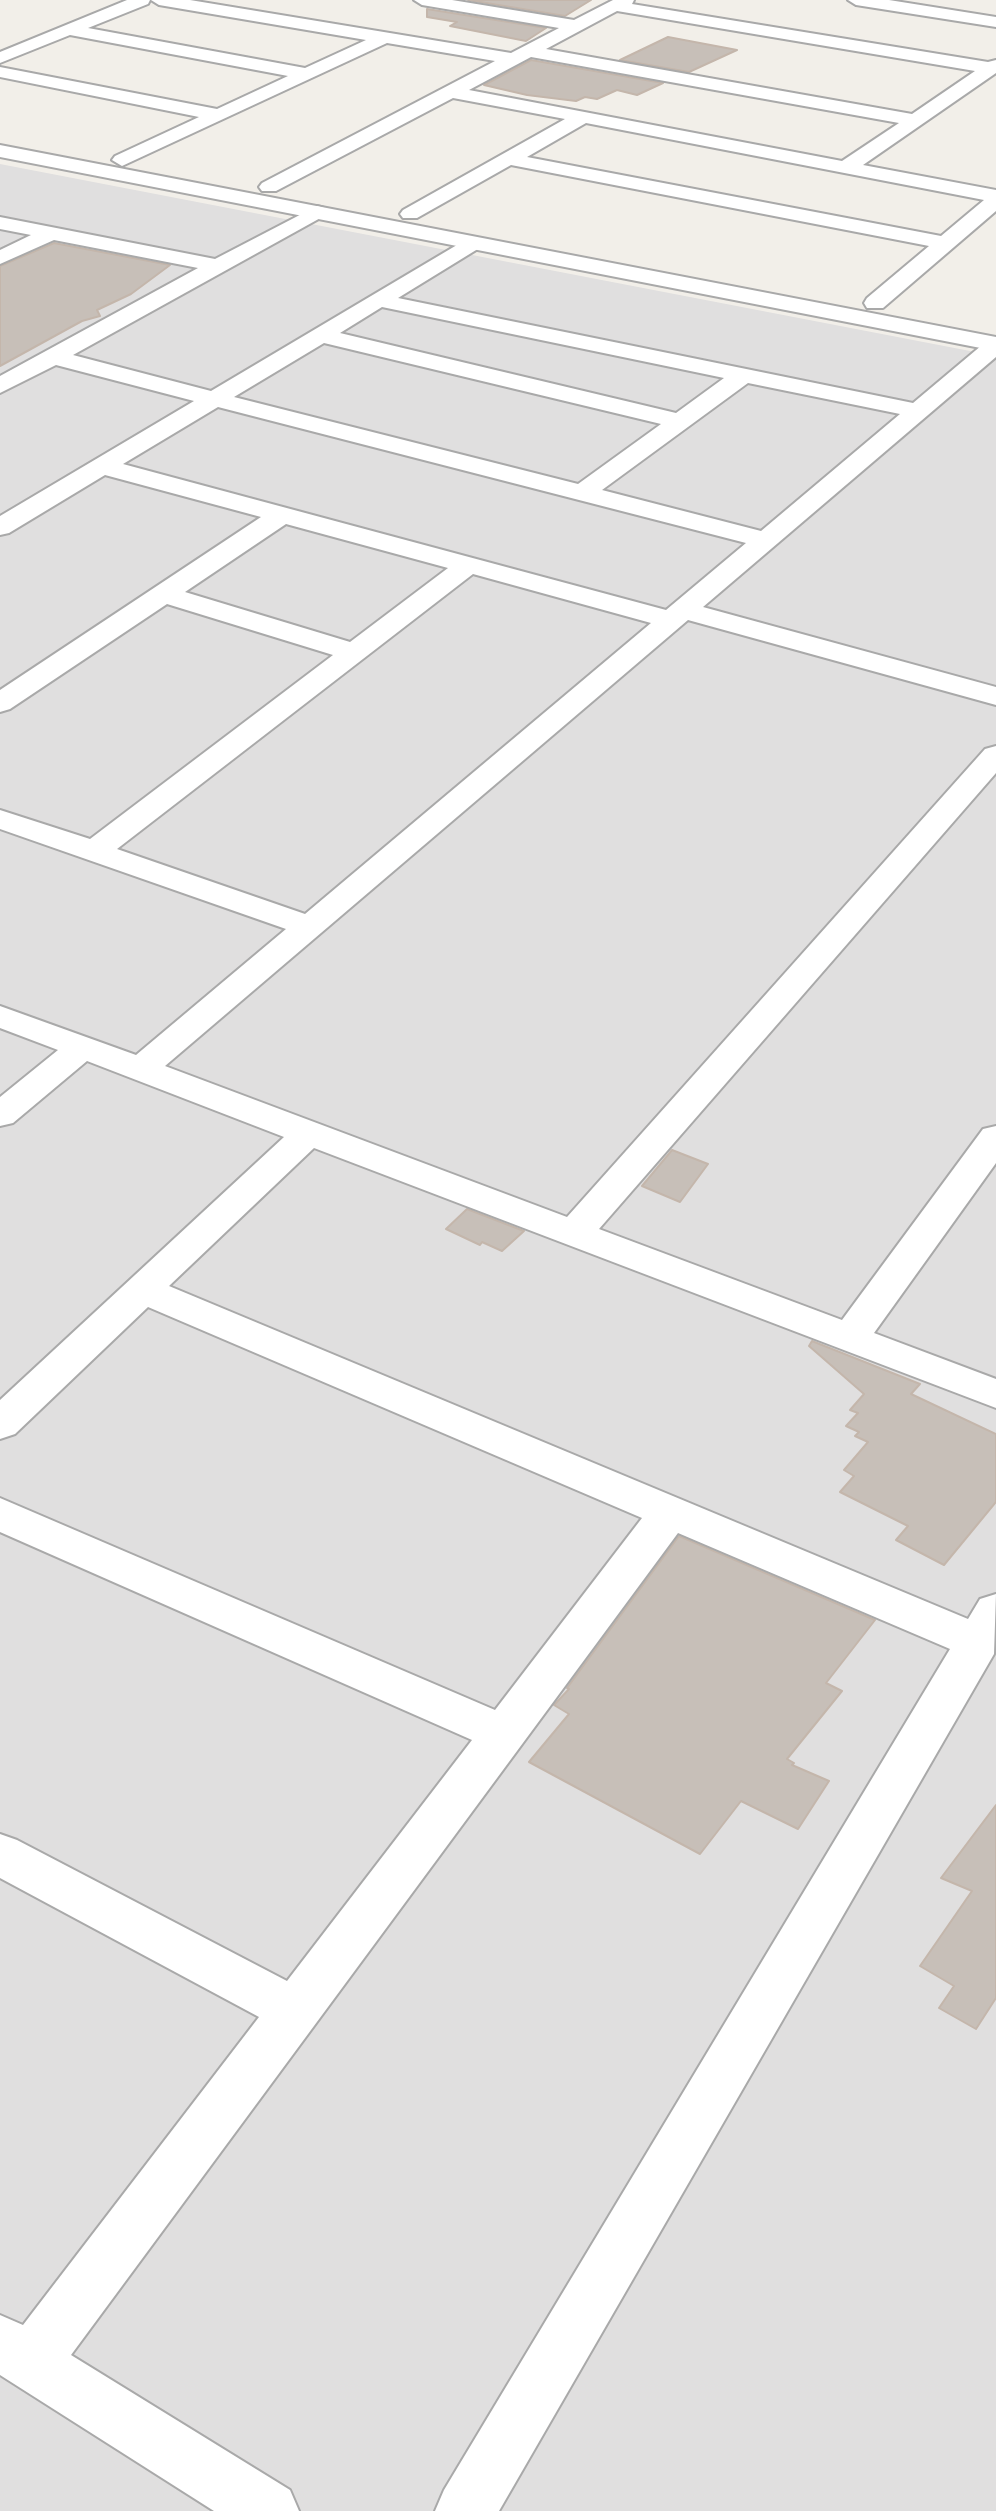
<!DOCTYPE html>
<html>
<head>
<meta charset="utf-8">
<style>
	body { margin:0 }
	canvas { display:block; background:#f2efe9 }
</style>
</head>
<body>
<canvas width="996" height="2511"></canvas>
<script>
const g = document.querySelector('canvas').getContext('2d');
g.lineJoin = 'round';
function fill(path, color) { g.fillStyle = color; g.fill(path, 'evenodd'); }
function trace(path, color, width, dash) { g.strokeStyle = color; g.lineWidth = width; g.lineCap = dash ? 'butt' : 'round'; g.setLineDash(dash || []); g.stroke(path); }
fill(new Path2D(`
	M 0,164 L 996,356 L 996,2511 L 0,2511 Z`), '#e0dfdf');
const building = new Path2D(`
	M 468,0 L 591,0 L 565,16 Z
	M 427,9 L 546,28 L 526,41 L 450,26 L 457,22 L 427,17 Z
	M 668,37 L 737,50 L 689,72 L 620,60 Z
	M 531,60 L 663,83 L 637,95 L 617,90 L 597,99 L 585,97 L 576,101 L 527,95 L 484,85 Z
	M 54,243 L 170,265 L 131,294 L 97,310 L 100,316 L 82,321 L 0,366 L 0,266 Z
	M 672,1150 L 708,1164 L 680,1202 L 642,1186 Z
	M 467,1209 L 524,1231 L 502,1251 L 482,1242 L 480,1245 L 446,1229 Z
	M 812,1341 L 920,1384 L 911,1394 L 996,1434 L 996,1502 L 944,1565 L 896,1540 L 908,1526 L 840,1492 L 854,1476 L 844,1470 L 868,1442 L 855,1436 L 859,1432 L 846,1426 L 858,1413 L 850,1410 L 864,1394 L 809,1346 Z
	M 679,1536 L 875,1620 L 826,1683 L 842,1691 L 787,1759 L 794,1763 L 792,1765 L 829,1781 L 798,1829 L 741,1801 L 700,1854 L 529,1762 L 569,1714 L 554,1705 L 569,1689 L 567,1688 Z
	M 996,1805 L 996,1998 L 976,2029 L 939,2008 L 954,1986 L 920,1966 L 972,1891 L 941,1878 Z`);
fill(building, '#c7bfb8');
trace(building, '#c4b6ab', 2);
const minor = new Path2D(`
	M 127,0 L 150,0 L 148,4 L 88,28 L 305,68 L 366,40 L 159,5 L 151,0 L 190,0 L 511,53 L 559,28 L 422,5 L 414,0 L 452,0 L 574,20 L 613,0 L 634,0 L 632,4 L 988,62 L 996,60 L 996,73 L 863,165 L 996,190 L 996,211 L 883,308 L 867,308 L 864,303 L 867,298 L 929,246 L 511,165 L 417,218 L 403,218 L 400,214 L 403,210 L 565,119 L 453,98 L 276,191 L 262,191 L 259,187 L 262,183 L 495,61 L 387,43 L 122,166 L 112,160 L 115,156 L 199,117 L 0,77 L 0,67 L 217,109 L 288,76 L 70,35 L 0,63 L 0,52 ZM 617,11 L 975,71 L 912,114 L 546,49 ZM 531,57 L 899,123 L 842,161 L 469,90 ZM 586,123 L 984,200 L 941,236 L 527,157 Z
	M 848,0 L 889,0 L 996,17 L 996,27 L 856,5 Z
	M 317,206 L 324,208 L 327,212 L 324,216 L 73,355 L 211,391 L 467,239 L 481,239 L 485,243 L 481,247 L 398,298 L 913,403 L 988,340 L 996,338 L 996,357 L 703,607 L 996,687 L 996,705 L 688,620 L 165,1066 L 567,1217 L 985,749 L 996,746 L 996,773 L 599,1229 L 842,1320 L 983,1129 L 996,1126 L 996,1163 L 874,1333 L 996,1379 L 996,1408 L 314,1148 L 169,1286 L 968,1619 L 980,1599 L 996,1594 L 994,1654 L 499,2511 L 435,2511 L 444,2490 L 950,1649 L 678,1533 L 71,2355 L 290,2490 L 299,2511 L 214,2511 L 0,2375 L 0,2315 L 23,2325 L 259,2017 L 0,1878 L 0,1834 L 17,1840 L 287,1981 L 472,1740 L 0,1532 L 0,1498 L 495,1710 L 642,1518 L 148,1307 L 15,1434 L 0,1439 L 0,1400 L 284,1137 L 87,1061 L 13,1123 L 0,1126 L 0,1097 L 58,1050 L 0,1028 L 0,1006 L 136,1055 L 286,929 L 0,829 L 0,810 L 90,839 L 333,655 L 167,604 L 10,709 L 0,712 L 0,690 L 261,517 L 105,475 L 9,533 L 0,535 L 0,516 L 194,401 L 56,365 L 0,393 L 0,376 L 198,268 L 54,240 L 0,264 L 0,250 L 31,235 L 0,229 L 0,217 L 215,259 ZM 382,307 L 724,378 L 676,413 L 340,333 ZM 324,343 L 661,424 L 578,484 L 234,397 ZM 748,383 L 900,414 L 761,531 L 602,490 ZM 218,407 L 746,543 L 666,610 L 123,464 ZM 286,524 L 448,568 L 350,642 L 185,592 ZM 473,574 L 651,623 L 305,914 L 117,849 Z`);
const tertiary = new Path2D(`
	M 0,145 L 996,337 L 996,351 L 0,157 Z`);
trace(minor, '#a9a9a9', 4);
trace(tertiary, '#a9a9a9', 4);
fill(minor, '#fff');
fill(tertiary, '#fff');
</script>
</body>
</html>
